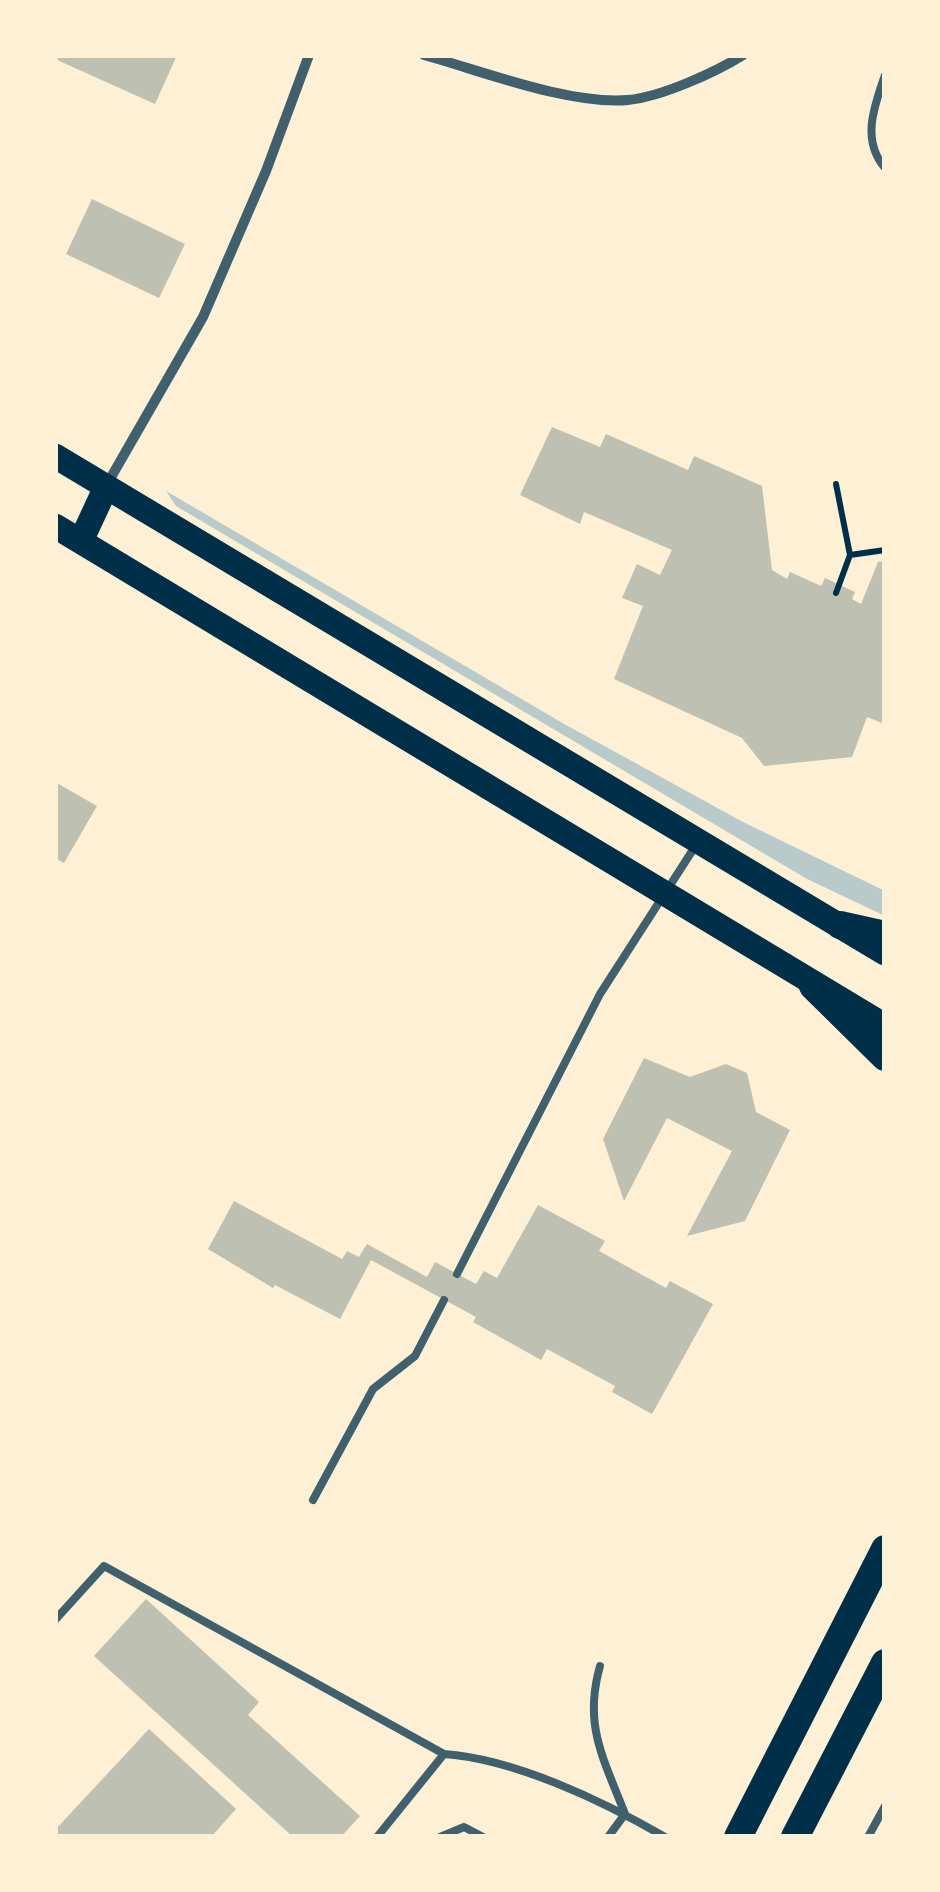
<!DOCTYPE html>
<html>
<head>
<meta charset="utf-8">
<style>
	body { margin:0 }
	#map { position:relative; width:940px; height:1892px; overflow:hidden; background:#fdf0d5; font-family:Rubik,sans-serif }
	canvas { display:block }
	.frame { position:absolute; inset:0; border:58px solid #fdf0d5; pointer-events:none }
</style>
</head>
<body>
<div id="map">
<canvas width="940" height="1892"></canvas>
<div class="frame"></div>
</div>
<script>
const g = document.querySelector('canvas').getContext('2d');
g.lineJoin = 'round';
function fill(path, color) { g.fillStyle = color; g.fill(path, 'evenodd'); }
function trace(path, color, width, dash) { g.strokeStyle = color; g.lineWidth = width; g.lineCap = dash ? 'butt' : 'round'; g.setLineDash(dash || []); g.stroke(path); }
fill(new Path2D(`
	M 166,491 L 566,725 L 743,822 L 885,891 L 885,916 L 807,879 L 176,506 Z`), '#b9caca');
fill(new Path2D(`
	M 55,55 L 177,55 L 155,104 L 55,59 Z
	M 92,199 L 185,244 L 159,298 L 66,254 Z
	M 552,427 L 600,447 L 606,434 L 688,470 L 694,456 L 762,486 L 772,570 L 787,579 L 790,572 L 821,586 L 825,578 L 855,592 L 852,599 L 861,604 L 878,562 L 885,561 L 885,715 L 882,723 L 867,717 L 852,757 L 764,766 L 742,738 L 614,679 L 643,606 L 622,598 L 637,564 L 660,575 L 672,550 L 584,512 L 580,524 L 520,495 Z
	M 55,782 L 97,806 L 64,863 L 55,858 Z
	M 644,1058 L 690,1077 L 726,1064 L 747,1073 L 756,1112 L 790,1130 L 745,1221 L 687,1236 L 732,1151 L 667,1118 L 624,1201 L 603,1139 Z
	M 234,1201 L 342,1259 L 347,1251 L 359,1257 L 367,1244 L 427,1277 L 435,1262 L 476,1284 L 484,1271 L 497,1278 L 538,1205 L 605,1241 L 599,1251 L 666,1288 L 670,1281 L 713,1304 L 652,1414 L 612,1392 L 615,1386 L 547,1349 L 541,1360 L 473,1322 L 476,1317 L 371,1260 L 340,1319 L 275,1285 L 273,1288 L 208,1249 Z
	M 146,1599 L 259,1702 L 248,1715 L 360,1816 L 341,1837 L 293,1837 L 94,1656 Z
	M 149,1729 L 236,1809 L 211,1837 L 55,1837 L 55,1830 Z`), '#bec0b2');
trace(new Path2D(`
	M 836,484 L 850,555 L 836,593
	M 850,555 L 885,550`), '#003049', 6);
trace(new Path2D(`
	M 885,75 C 874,107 861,140 885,168
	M 457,1274 L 600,994 L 696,845
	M 313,1500 L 373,1389 L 415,1356 L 444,1300
	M 55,1620 L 104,1566 L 444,1754
	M 600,1666 C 583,1726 604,1759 625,1814 L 608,1837
	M 377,1837 L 444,1754 C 515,1759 603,1801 665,1837
	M 440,1837 L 464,1827 L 483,1837
	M 868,1837 L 885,1806`), '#3f606c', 8);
trace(new Path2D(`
	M 424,55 C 482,71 569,105 628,100 C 661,97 716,72 743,55
	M 106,486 L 203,317 L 266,171 L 309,55`), '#3f606c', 10);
trace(new Path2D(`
	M 55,456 L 885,953
	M 55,526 L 885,1026
	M 81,541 L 106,487`), '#003049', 25);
trace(new Path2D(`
	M 840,925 L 885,935
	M 813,986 L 885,1057
	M 738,1837 L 885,1549
	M 795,1837 L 885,1663`), '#003049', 28);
</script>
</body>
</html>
